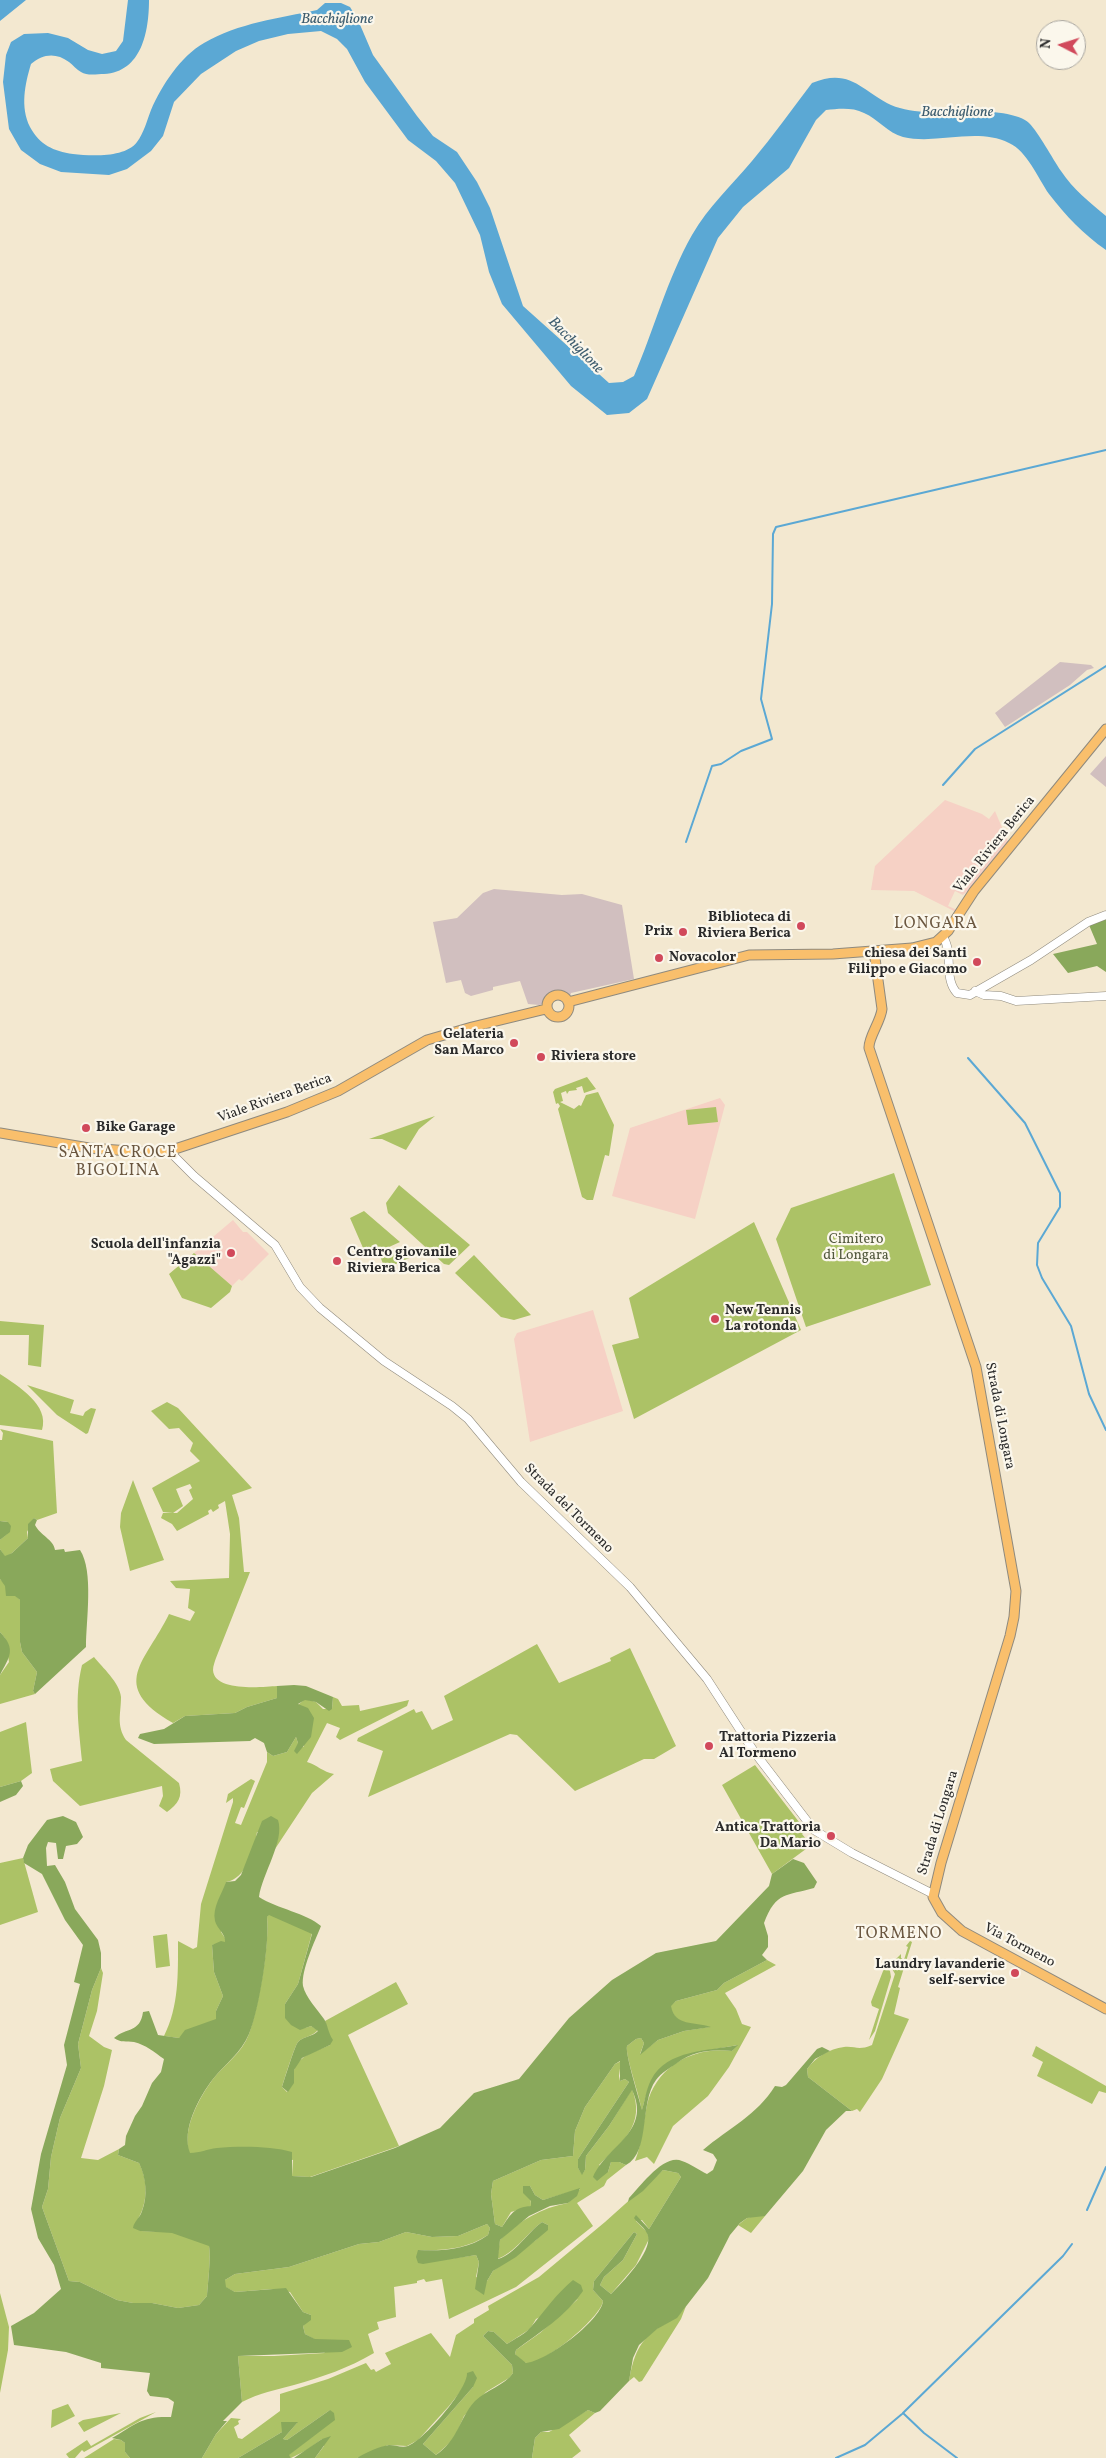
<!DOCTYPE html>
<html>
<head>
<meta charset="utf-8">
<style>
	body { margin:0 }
	#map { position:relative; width:1106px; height:2458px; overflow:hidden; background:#f3e8d0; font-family:Vollkorn,serif }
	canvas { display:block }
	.north { position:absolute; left:1036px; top:20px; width:50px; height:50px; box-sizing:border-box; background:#fbf7ec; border:1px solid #a8a59f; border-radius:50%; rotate:275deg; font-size:14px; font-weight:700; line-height:20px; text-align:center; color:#2b2b2b }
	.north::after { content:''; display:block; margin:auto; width:18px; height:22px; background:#d1495b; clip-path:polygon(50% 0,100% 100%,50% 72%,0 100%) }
</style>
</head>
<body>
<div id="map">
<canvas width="1106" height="2458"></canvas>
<div class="north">N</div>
</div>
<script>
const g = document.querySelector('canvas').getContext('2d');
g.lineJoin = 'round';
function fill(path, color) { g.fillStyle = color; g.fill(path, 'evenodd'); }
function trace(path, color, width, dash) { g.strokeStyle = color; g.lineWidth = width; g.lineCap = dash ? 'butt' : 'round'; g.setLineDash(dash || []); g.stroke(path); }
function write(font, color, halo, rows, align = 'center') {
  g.font = font + ' Vollkorn,serif'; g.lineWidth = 4.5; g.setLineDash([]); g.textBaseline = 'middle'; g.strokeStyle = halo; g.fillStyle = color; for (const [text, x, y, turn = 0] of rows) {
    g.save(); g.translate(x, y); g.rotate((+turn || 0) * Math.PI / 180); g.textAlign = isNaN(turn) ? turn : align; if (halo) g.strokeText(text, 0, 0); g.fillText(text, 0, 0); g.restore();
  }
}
fill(new Path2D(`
	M 945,800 L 982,814 L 989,819 L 995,811 L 1008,842 L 971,888 L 963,895 L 955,891 L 948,906 L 957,910 L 956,912 L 914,891 L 871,890 L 875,866 Z
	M 720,1098 L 725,1105 L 695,1219 L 612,1196 L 630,1128 Z
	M 233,1220 L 243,1232 L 247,1232 L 269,1254 L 242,1281 L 239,1279 L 232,1286 L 194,1253 Z
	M 593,1310 L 623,1411 L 530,1442 L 514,1339 L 517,1333 Z`), '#f6d1c5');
fill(new Path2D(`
	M 1060,662 L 1091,665 L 1094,668 L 1087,670 L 1070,685 L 1005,727 L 995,713 Z
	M 1106,756 L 1106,787 L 1090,774 Z
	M 494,889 L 562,895 L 582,894 L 622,905 L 634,979 L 571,993 L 570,996 L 539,1005 L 528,1004 L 520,981 L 493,987 L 493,990 L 471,996 L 465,993 L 461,980 L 446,983 L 433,922 L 457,918 L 483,893 Z`), '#d1bfbf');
fill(new Path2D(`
	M 587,1077 L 596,1089 L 584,1093 L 582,1086 L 576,1088 L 577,1090 L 569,1091 L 567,1094 L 566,1091 L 561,1093 L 563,1101 L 560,1102 L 574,1109 L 579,1105 L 581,1106 L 586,1095 L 598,1092 L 614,1125 L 609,1156 L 605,1155 L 593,1200 L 587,1200 L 582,1197 L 558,1109 L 560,1106 L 558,1103 L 556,1104 L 553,1092 L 555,1089 Z
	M 716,1107 L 718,1122 L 688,1125 L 686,1110 Z
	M 435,1116 L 419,1129 L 406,1150 L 382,1139 L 369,1139 Z
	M 894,1173 L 931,1285 L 806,1327 L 776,1239 L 791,1208 Z
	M 399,1185 L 470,1245 L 449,1265 L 444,1264 L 388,1213 L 386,1203 Z
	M 364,1211 L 400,1242 L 367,1257 L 350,1218 Z
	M 754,1222 L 801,1330 L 634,1419 L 612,1345 L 639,1338 L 629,1298 Z
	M 404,1246 L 409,1258 L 385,1269 L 380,1256 Z
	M 194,1253 L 232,1286 L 230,1292 L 211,1308 L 182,1298 L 169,1274 Z
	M 474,1255 L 531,1315 L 514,1320 L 501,1317 L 455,1273 Z
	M 0,1321 L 44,1325 L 41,1367 L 28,1365 L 29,1335 L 0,1335 Z
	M 0,1374 C 18,1386 50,1405 42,1430 L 0,1425 Z
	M 27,1385 L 74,1400 L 70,1413 L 83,1416 L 85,1412 L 91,1408 L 96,1409 L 88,1433 L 86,1434 L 57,1415 Z
	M 167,1402 L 178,1408 L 252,1488 L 232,1495 L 239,1518 L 244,1572 L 250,1572 L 216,1658 C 215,1661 213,1666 213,1670 C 214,1692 262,1687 277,1686 L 277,1698 L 247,1707 L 235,1713 L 185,1716 L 173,1723 C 107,1685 146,1662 169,1614 L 190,1621 L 195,1612 L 188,1608 L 190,1589 L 176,1588 L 170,1581 L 229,1578 L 230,1534 L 225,1501 L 218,1505 L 219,1508 L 213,1512 L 211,1509 L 208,1511 L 209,1514 L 177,1531 L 172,1524 L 161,1518 L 163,1513 L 177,1513 L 193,1499 L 189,1490 L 192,1488 L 190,1484 L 176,1489 L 183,1506 L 173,1513 L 163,1512 L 152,1488 L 200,1461 L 190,1451 L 193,1443 L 179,1428 L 169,1429 L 151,1411 Z
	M 0,1429 L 53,1441 L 57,1513 L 37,1520 L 34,1518 L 27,1532 L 28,1538 L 12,1553 L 5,1557 L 0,1549 L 0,1540 L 7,1534 L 8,1522 L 0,1521 L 0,1440 L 2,1440 L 3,1433 Z
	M 133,1480 L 164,1560 L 130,1571 L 120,1527 L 121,1513 Z
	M 0,1579 L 20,1600 L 20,1642 L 22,1652 L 37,1672 L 33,1691 L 35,1694 L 0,1704 L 0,1675 L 9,1662 L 5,1638 L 0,1632 Z
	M 537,1644 L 559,1683 L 611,1661 L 610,1658 L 630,1648 L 676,1746 L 654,1759 L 644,1759 L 575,1791 L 517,1735 L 510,1734 L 368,1797 L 383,1751 L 357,1741 L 358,1738 L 414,1709 L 416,1713 L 422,1711 L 432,1730 L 453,1720 L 444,1696 Z
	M 94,1657 C 102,1667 120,1683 121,1697 C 121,1714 116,1725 126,1740 L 179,1783 C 183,1797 178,1804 167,1812 L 159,1806 L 163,1796 L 162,1786 L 80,1806 L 53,1781 L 50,1769 L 82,1761 C 79,1728 74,1698 82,1665 Z
	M 333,1697 L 338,1699 L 342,1706 L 359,1705 L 360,1711 L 409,1700 L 407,1706 L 340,1740 L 336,1737 L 340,1728 L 327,1723 L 307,1762 C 317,1765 323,1772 334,1774 L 312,1793 L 275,1849 L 278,1837 L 257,1832 C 254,1850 246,1879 226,1882 L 221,1932 L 225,1938 L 225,1943 L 212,1945 L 214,1972 L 223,1996 L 216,2011 L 217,2020 L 179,2038 L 164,2036 C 179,2006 178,1974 178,1941 L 193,1949 L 197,1947 L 201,1904 L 233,1802 L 233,1798 L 226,1803 L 228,1794 L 251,1779 L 255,1781 L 244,1808 L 241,1807 L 235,1823 L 241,1825 L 267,1762 L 267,1752 L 273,1756 L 287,1752 L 296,1737 L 298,1743 L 304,1747 L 298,1705 L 305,1699 L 316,1702 L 323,1709 L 332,1709 Z
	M 26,1722 L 32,1773 L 21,1781 L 0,1787 L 0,1732 Z
	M 755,1765 L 806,1831 L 802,1834 L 807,1840 L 813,1838 L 810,1846 L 772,1874 L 722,1785 Z
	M 23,1858 L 38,1912 L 0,1925 L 0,1863 Z
	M 269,1914 L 312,1933 L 298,1984 L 285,2004 L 305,2028 L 311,2026 L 318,2030 C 312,2037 304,2036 298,2042 C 295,2045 284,2080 282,2087 L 287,2092 C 296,2082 291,2080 294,2070 C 299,2055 317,2051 330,2045 L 325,2021 L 396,1982 L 408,2004 L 348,2035 L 399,2146 L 310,2177 L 292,2176 L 293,2160 C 273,2156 252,2149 232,2149 C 217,2148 204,2154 189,2153 C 182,2129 199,2098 213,2079 C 225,2064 242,2053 249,2034 C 258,2010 270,1942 267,1917 Z
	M 167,1934 L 170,1966 L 156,1968 L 153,1936 Z
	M 910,1941 L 912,1942 L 898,1987 L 900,1988 L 894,2014 L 909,2019 L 882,2079 L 860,2112 L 857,2109 L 852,2111 L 808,2077 L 807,2069 C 816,2057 829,2049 844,2047 C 856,2046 858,2051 872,2045 L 895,1974 L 890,1965 L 901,1954 L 901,1958 L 904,1960 L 908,1947 L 906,1946 Z
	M 767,1960 L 776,1965 L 725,1993 L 736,2009 L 742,2024 L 751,2027 L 729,2067 L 708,2096 L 673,2126 L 654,2164 L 647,2157 L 635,2161 C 642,2143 643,2124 647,2105 C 656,2066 694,2046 732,2051 L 737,2045 C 688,2055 654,2051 642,2112 C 640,2096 625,2056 627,2046 L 636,2039 L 641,2038 L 644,2043 L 640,2054 L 658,2040 L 684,2031 L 709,2027 C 692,2024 675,2026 670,2006 L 676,2001 L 717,1990 L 724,1983 Z
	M 885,1966 L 890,1971 L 891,1977 L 875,2031 L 869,2040 L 879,2009 L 872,2006 L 871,2002 Z
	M 101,1968 L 103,1973 L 97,2011 L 89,2036 L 104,2047 L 112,2050 L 104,2086 L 81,2158 L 98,2160 L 119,2149 L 118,2155 L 139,2163 C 148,2180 148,2202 138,2219 L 140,2231 L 172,2232 L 209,2245 C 211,2257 208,2283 207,2296 L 199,2305 L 178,2308 L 152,2303 L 133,2303 L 117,2300 L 80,2282 L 69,2281 L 42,2207 L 48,2189 L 51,2157 L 60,2118 L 81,2068 L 78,2044 L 92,1990 Z
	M 1036,2046 L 1106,2086 L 1106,2093 L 1099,2091 L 1092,2104 L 1037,2076 L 1043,2062 L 1032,2056 Z
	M 621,2061 L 619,2076 L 620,2081 L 625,2079 L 629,2082 L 578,2159 L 578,2168 L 582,2174 L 585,2170 L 586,2156 L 609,2126 L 632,2089 C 646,2125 622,2142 599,2165 L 608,2172 L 611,2162 L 619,2162 L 626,2165 L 607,2180 L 604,2186 L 577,2203 L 593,2226 L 516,2287 L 449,2319 L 442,2279 L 426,2282 L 424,2279 L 417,2281 L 417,2283 L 394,2287 L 396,2317 L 377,2322 L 379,2329 L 368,2334 L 374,2353 C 349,2368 322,2377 294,2385 C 276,2390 259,2393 242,2402 L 238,2356 L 274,2356 L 325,2353 L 314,2339 L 305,2334 L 303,2326 L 311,2315 L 303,2312 L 290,2292 L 272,2289 L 235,2292 L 225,2287 L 225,2280 L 235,2274 L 289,2267 L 359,2244 L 379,2242 L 406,2232 L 432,2237 L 458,2236 L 487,2224 L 490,2228 L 488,2235 C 467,2249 443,2251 418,2250 L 442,2260 L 476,2255 L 479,2262 L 476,2277 L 487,2281 L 493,2271 L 536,2240 L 548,2225 L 542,2222 C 527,2233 515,2253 497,2259 L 500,2240 C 520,2220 541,2208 568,2203 L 580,2189 L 543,2200 L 535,2195 L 530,2186 L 531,2206 L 511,2212 L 502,2227 L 495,2224 L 491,2194 L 493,2181 L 541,2160 L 573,2156 L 575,2131 L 585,2107 L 615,2064 Z
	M 663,2170 L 678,2173 L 681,2177 L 649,2229 L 642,2220 L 636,2221 L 647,2232 L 649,2239 L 636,2265 L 611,2294 L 600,2285 L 604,2277 L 623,2260 L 637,2234 L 634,2232 L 594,2281 L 593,2290 L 603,2301 C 601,2317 544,2365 527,2363 C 522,2363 518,2358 515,2354 L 516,2350 L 540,2333 L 578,2299 L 536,2319 L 530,2329 L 507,2344 L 494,2332 L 488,2331 L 483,2336 L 512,2365 L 513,2373 L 509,2378 L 486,2392 L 464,2416 L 454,2439 L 436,2455 L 423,2444 L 473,2387 L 467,2378 L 464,2387 L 449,2406 L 418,2440 L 407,2446 L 388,2445 L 357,2458 L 315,2458 L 324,2446 L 322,2439 L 307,2450 L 291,2458 L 288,2455 L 314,2435 L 330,2410 L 287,2440 L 283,2439 L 297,2423 L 282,2422 L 282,2432 L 238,2458 L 202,2458 L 216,2434 L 231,2418 L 241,2419 L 238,2421 L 239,2424 L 234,2427 L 238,2438 L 242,2439 L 280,2411 L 280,2394 L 328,2379 L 366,2363 L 371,2370 L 374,2369 L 376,2372 L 391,2364 L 385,2353 L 431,2333 L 450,2357 L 456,2335 L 474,2323 L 474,2319 L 489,2310 L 488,2306 L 539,2277 L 605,2222 Z
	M 754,2216 L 765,2216 L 751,2233 L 738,2225 L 747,2218 Z
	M 0,2293 L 9,2327 L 8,2350 L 0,2393 Z
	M 686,2306 L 681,2319 L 642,2381 L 639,2382 L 634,2377 L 629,2381 C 633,2359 637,2344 655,2330 C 669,2320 673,2323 686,2306 Z
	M 68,2404 L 75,2416 L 51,2428 L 52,2410 Z
	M 588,2410 L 595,2413 L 569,2435 L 581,2451 L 572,2458 L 532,2458 L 535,2438 L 541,2432 L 549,2432 Z
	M 156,2412 L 84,2452 L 82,2450 L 75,2458 L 69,2458 L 66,2454 L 87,2440 L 91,2446 L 140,2418 Z
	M 121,2413 L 84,2432 L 78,2423 L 83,2420 Z
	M 114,2439 L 121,2440 L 125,2443 L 125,2452 L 130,2458 L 84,2458 Z`), '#acc266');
fill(new Path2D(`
	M 1106,916 L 1106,972 L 1097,966 L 1068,973 L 1053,954 L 1097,944 L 1089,925 Z
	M 34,1518 L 37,1520 L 35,1525 C 40,1535 54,1540 55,1550 L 64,1549 L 65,1552 L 80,1550 C 94,1571 86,1621 86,1647 L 35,1694 L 33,1691 L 37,1672 L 22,1652 L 20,1642 L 20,1600 L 15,1596 L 6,1596 L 5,1586 L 0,1579 L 0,1549 L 5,1556 L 12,1553 L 28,1538 L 28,1524 Z
	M 0,1521 L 8,1522 L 11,1526 L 10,1532 L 0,1540 Z
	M 0,1632 C 17,1650 9,1657 0,1675 Z
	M 294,1685 L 306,1686 L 333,1697 L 332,1709 L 329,1711 L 316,1702 L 305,1700 L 298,1704 L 308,1708 L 314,1718 L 311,1737 L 297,1754 L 294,1751 L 298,1743 L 296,1737 L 287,1752 L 273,1756 L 267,1752 L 264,1743 L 255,1738 L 250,1741 L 154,1744 L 138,1738 L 140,1734 L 164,1729 L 185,1716 L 235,1713 L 247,1707 L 277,1698 L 277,1686 Z
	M 21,1781 L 23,1786 L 16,1795 L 0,1802 L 0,1787 Z
	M 63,1816 L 76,1822 L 83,1837 L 77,1844 L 66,1846 L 63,1859 L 58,1859 L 56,1843 L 48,1842 L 46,1848 L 47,1866 L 55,1865 L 65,1882 L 75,1909 L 98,1940 L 101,1953 L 101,1968 L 92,1990 L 78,2044 L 81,2068 L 60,2118 L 51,2157 L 48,2189 L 42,2207 L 69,2281 L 80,2282 L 117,2300 L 133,2303 L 152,2303 L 178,2308 L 199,2305 L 207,2296 C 208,2283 211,2257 209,2246 L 172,2233 L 140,2231 L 133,2228 C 134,2221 140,2218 142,2211 C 148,2196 146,2177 139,2163 L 118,2155 L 119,2149 L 125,2145 L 126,2136 L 135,2116 L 142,2106 L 152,2083 L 161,2072 L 164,2059 C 154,2052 146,2045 134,2042 C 126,2041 121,2043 114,2038 C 127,2027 140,2033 143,2012 L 149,2011 L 158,2035 L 179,2038 L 185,2030 L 216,2019 L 216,2011 L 223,1996 L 214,1972 L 212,1945 L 221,1941 L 225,1942 C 226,1934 217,1929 215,1921 C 212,1907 222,1894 226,1882 L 235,1881 L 241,1875 L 262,1821 L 271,1816 L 278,1820 C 285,1841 262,1874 259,1897 C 278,1909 306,1913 321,1926 C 315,1941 301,1970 303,1986 C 306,1998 317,2009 324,2019 C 328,2025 328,2033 333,2040 L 330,2045 L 302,2058 L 294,2070 L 294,2083 L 288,2092 L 282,2087 C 284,2081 295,2045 298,2042 C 304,2036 312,2037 318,2031 L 311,2026 L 300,2030 L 291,2025 L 285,2018 L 285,2004 L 298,1984 L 312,1934 L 269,1915 L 267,1917 C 270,1943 259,2010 249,2034 C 241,2053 225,2064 213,2079 C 199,2097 181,2130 190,2153 C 200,2153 207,2149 217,2148 C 239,2146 272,2146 292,2152 L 292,2176 L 311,2177 L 395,2148 L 440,2128 L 474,2093 L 519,2079 L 569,2018 L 612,1980 L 656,1953 L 716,1941 L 769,1886 L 772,1874 L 793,1859 L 804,1863 L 817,1882 L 814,1888 C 787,1896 776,1891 764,1923 L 768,1936 L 768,1947 L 762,1955 L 767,1960 L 724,1983 L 717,1990 L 676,2001 L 671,2006 C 675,2027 694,2021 711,2027 L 684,2031 L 658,2040 L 640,2055 L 644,2043 L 641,2038 L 636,2039 L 627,2046 C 625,2054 639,2098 642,2110 C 645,2100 646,2090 651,2080 C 667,2049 709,2051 738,2045 L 732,2051 C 713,2049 693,2051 677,2063 C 670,2068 661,2073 656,2080 C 639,2103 651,2152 626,2165 L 619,2162 L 611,2162 L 608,2172 L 597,2181 L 593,2177 C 607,2145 652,2132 632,2090 L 609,2126 L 586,2156 L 585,2170 L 582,2175 L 578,2168 L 578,2159 L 629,2082 L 625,2079 L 620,2081 L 620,2061 L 615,2064 L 585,2107 L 575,2131 L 573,2156 L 541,2160 L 493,2181 L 491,2194 L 495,2224 L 502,2227 C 511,2214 514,2207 531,2206 L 531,2201 L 523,2193 L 523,2186 L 530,2186 L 535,2195 L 543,2200 L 580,2188 L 577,2196 L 568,2203 L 550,2206 L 529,2216 L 500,2240 L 498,2259 C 515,2254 527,2233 542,2222 L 548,2225 L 548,2230 L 516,2257 L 493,2271 L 487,2281 L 484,2295 L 475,2289 L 479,2262 L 476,2255 L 423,2264 L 418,2263 L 416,2257 L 418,2250 C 443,2251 467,2250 488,2235 L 490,2228 L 487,2224 L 458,2236 L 432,2237 L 406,2232 L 379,2242 L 359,2244 L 289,2267 L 235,2274 L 225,2280 L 226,2287 L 235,2292 L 286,2288 L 303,2312 L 311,2315 L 311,2320 L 303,2326 L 305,2334 L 315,2339 L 349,2340 L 352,2347 L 342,2352 L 238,2356 L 242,2402 L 223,2421 L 227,2421 L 216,2434 L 202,2458 L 130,2458 L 125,2452 L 125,2443 L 121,2440 L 112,2438 C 136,2424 142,2416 171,2417 L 174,2402 L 168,2398 L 150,2396 L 147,2391 L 150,2373 L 101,2368 L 101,2363 L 66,2352 L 14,2345 L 11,2326 L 34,2313 L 61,2289 L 54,2265 L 38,2238 L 31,2209 L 41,2154 L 67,2065 L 64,2045 L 80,1984 L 74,1982 L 83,1945 L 65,1920 L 42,1874 L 24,1863 L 23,1858 L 28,1845 L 47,1820 Z
	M 822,2047 L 830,2051 L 815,2059 L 807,2069 L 808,2077 L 852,2111 L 846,2111 L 826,2130 L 803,2171 L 765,2216 L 747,2218 L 740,2223 L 730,2235 L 708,2278 L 677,2318 L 657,2329 L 639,2345 L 633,2358 L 629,2381 L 600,2411 L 595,2413 L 588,2410 L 559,2429 L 541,2432 L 535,2438 L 532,2458 L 357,2458 C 365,2453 380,2446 389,2445 C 395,2445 402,2448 408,2446 C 424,2440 468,2389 467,2373 L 473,2371 L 477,2378 L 473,2387 L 423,2444 L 436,2455 C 459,2439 458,2420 475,2401 C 486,2390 505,2385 513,2373 L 512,2365 L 483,2336 L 488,2331 L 494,2332 L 507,2344 C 514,2339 524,2335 530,2328 C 544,2312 556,2294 573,2280 L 581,2285 L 583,2291 C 566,2316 540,2332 516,2350 L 515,2354 L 526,2363 C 545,2362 601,2321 603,2301 L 593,2290 L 594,2281 L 634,2232 L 637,2234 L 623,2260 L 604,2277 L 600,2285 L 611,2294 C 622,2283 652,2252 648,2236 C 646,2228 638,2224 634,2218 L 636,2215 L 649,2229 L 681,2177 L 678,2173 L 663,2170 L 643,2191 L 628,2202 L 629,2198 C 640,2187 664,2153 682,2161 C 691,2164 699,2170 707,2174 L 713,2170 L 717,2160 L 713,2154 L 703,2150 C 729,2128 757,2115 775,2086 L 782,2087 L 786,2085 L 817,2049 Z
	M 330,2410 L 334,2413 L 335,2420 L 289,2455 L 291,2458 L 238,2458 L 282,2432 L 281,2422 L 298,2422 L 283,2439 L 287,2440 Z
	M 331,2436 L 315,2458 L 294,2458 L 322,2439 Z`), '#89a85b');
fill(new Path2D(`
	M 0,0 L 26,0 L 0,21 Z
	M 128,0 L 149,0 C 149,31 142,72 104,74 C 97,74 87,76 81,72 C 77,70 73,65 69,62 C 56,52 42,54 31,64 C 25,84 20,107 30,127 C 40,145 53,151 73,154 C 91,156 125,158 137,142 C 144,133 147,120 151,110 C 162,85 180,57 204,43 C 238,23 280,18 317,10 L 325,3 L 341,3 L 350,7 L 358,20 L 373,55 L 417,116 L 433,136 L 457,152 L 477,182 L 490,208 L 523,306 L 609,383 L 623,382 L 634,376 C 654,330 667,279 692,235 C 709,206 730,187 752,161 C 773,136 792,109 812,83 C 850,67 862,91 891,105 C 902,110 917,111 929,113 C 940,116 951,112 963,111 C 978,110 1018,112 1029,123 C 1039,133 1052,158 1061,171 C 1073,189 1089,202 1106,216 L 1106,250 C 1083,234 1066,216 1049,194 C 1038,178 1027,151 1009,143 C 976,127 937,145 903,137 C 888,133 878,119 864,113 C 852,107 838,109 826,110 L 816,120 L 789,168 L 743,207 L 718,238 L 647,399 L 629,413 L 607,415 L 571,386 L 502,304 L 489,272 L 480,235 L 455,183 L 436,161 L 408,140 L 365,82 L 347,49 L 337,39 L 321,31 L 288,34 L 259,41 L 236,51 L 201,74 L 174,102 L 163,136 L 151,151 L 127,169 L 109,175 L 61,172 L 40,164 L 21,150 L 9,129 L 3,82 L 6,55 L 11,42 L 24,34 L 48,33 L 68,38 L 88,50 L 102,54 L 116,51 L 123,41 Z`), '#5ba8d4');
trace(new Path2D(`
	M 943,785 L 975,749 L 1106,666
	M 686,842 L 712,766 L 721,764 L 741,751 L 772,739 L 761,699 L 772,604 L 773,534 L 776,527 L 1106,450
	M 968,1058 L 1025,1123 L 1060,1193 L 1060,1207 L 1038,1243 L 1037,1265 L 1042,1278 L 1071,1326 L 1089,1394 L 1106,1430
	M 1087,2210 L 1106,2167
	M 836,2458 L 865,2445 L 902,2414
	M 957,2458 L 924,2433 L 903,2413 L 1063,2256 L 1072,2244`), '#5ba8d4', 2);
const minor = new Path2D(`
	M 943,937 C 954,953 943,978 957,993 L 970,995 L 1031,960 L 1088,922 L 1106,915
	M 975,991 L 984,995 L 1001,996 L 1016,1001 L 1106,996
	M 169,1151 L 194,1176 L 275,1245 L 300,1287 L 320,1308 L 384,1361 L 452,1406 L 468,1419 L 521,1482 L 630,1587 L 707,1679 L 755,1753 L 814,1830 L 852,1853 L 933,1894`);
const major = new Path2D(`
	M 874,951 L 882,1009 C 881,1021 868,1038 869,1048 L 976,1367 L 1016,1591 L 1014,1617 L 1010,1636 L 941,1863 L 933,1897 L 942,1913 L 962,1931 L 1106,2009
	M547 1006a11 11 0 1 1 22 0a11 11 0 1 1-22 0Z
	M 568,1002 L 749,955 L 833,954 L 912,948 L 936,942 L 948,931 L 974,891 L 1106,729
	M 0,1133 L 89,1148 L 143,1152 L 169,1151 L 287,1112 L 338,1091 L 427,1040 L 472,1027 L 546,1009`);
trace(minor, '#8f8a7e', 9);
trace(major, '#8f8a7e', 11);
trace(minor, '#fff', 8);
trace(major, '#f9bf6c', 9);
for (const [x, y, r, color] of [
	[801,926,5,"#d1495b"],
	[683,932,5,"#d1495b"],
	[659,958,5,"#d1495b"],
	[977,962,5,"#d1495b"],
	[514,1043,5,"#d1495b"],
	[541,1057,5,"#d1495b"],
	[86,1128,5,"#d1495b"],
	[231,1253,5,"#d1495b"],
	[337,1261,5,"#d1495b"],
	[715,1319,5,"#d1495b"],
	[709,1746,5,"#d1495b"],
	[831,1836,5,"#d1495b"],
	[1015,1973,5,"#d1495b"]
]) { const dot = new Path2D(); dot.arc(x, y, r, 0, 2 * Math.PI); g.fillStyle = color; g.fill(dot); trace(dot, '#fbf7ec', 2); }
write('14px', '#2b2b2b', '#fbf7ec', [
	["Viale Riviera Berica",995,845,-51],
	["Viale Riviera Berica",275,1099,-20],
	["Strada di Longara",999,1416,79],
	["Strada del Tormeno",568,1509,45],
	["Strada di Longara",939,1823,-73],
	["Via Tormeno",1019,1946,28]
]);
write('bold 14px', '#2b2b2b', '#fbf7ec', [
	["Biblioteca di",791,918],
	["Riviera Berica",791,934],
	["Prix",673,932],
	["chiesa dei Santi",967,954],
	["Filippo e Giacomo",967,970],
	["Novacolor",669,958,"left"],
	["Gelateria",504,1035],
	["San Marco",504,1051],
	["Riviera store",551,1057,"left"],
	["Bike Garage",96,1128,"left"],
	["Scuola dell'infanzia",221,1245],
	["\"Agazzi\"",221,1261],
	["Centro giovanile",347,1253,"left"],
	["Riviera Berica",347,1269,"left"],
	["New Tennis",725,1311,"left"],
	["La rotonda",725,1327,"left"],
	["Trattoria Pizzeria",719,1738,"left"],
	["Al Tormeno",719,1754,"left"],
	["Antica Trattoria",821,1828],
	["Da Mario",821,1844],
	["Laundry lavanderie",1005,1965],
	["self-service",1005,1981]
], 'right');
write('14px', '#52583d', '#fbf7ec', [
	["Cimitero",856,1240],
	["di Longara",856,1256]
]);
write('italic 15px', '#3e5d6f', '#fbf7ec', [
	["Bacchiglione",337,20],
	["Bacchiglione",957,113],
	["Bacchiglione",575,346,46]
]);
g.letterSpacing = '1px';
write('16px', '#6a563f', '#fbf7ec', [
	["LONGARA",936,925],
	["SANTA CROCE",118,1154],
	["BIGOLINA",118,1172],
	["TORMENO",899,1935]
]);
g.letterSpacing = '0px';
</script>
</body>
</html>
